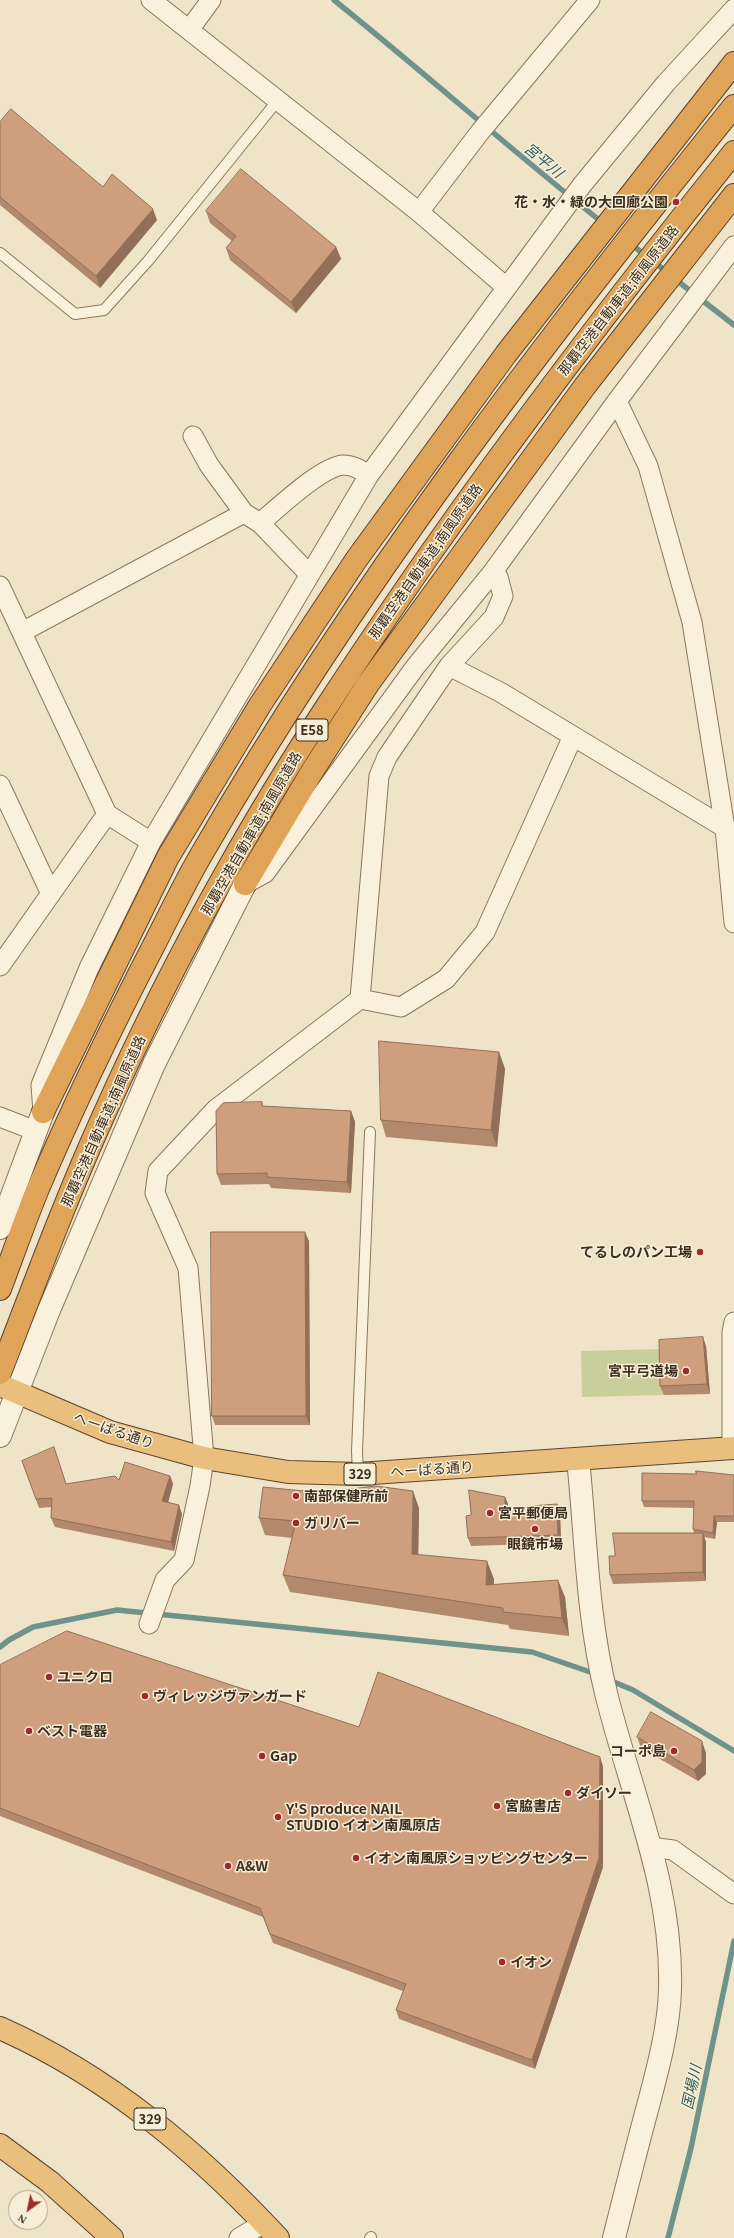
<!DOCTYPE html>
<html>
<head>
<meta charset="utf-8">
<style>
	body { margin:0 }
	#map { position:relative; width:734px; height:2238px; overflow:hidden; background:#f0e4c8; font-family:Georgia,serif }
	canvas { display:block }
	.north { position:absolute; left:8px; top:2190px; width:40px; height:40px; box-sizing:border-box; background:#f7eed8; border:1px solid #ada18e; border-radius:50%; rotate:213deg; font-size:11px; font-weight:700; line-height:16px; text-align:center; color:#3d2e20 }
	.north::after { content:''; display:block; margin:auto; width:14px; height:18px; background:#9e2a2b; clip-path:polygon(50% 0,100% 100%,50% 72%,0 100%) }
</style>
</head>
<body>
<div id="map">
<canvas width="734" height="2238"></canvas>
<div class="north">N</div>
</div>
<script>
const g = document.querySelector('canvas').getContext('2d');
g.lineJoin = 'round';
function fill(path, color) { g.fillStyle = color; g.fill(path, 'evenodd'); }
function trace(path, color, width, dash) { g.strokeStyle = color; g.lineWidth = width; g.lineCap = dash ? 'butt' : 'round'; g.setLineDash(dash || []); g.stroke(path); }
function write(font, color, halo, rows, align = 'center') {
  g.font = font + ' Georgia,"Noto Sans JP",serif'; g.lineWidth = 3; g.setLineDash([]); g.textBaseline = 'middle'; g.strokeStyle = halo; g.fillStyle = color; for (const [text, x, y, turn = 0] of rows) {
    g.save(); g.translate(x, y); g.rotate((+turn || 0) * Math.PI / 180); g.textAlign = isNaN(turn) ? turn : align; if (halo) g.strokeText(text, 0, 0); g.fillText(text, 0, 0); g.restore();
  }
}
fill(new Path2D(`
	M 662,1349 L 664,1395 L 582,1397 L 581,1351 Z`), '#c9cf9b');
trace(new Path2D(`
	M 334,0 C 425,73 512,151 603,223
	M 631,244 L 646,256
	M 653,261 L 668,273
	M 675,279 L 734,325
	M 0,1647 L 9,1640 L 33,1627 L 117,1610 L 532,1652 L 596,1674
	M 609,1680 L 633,1690 L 734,1751
	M 668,2238 L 691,2148 L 734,1941`), '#6f938a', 5.5);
const service = new Path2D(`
	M 0,253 L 75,314 L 104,310 L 148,261 L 278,100
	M 358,1474 L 357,1451 L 370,1132
	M 370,2238 L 371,2237`);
const minor = new Path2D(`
	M 151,0 L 419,212 L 506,287
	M 189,30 L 211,0
	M 419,212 L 480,132 L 590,0
	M 617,401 L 648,466 L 692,622 L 725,828 L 734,923
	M 193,436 L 209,465 L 244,513
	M 260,523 C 278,508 321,467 343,465 C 353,465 361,470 369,475
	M 0,586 L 107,814 L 0,966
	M 22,632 L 244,513 L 260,523 L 309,574
	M 449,666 L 500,692 L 732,832
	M 0,785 L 51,894
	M 107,814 L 151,842
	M 245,884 L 265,873 L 416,666 L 492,573 L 617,401 L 734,246
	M 360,999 L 401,1007 L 446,979 L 485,932 L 573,736
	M 43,1112 L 41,1085 L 89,968 L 151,842 L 369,475 L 582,185 L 666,83 L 734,9
	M 0,1117 L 36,1131
	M 732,1449 L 732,1332 L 734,1322
	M 149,1624 L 165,1580 L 184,1560 L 200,1486 L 204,1458 L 188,1268 L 155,1193 L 158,1171 L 216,1109 L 360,999 L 379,776 L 387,757 L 449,666 L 494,617 L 503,596 L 498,577 L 492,573
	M 650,1847 L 673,1850 L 734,1894
	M 239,2238 L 264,2223`);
const tertiary = new Path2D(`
	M 0,1228 L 43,1112
	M 0,1436 L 49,1310 L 154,1064 L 245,884
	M 578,1459 C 586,1537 587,1616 606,1693 C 630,1791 673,1886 670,1989 C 669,2028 658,2068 648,2106 C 636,2150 625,2194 614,2238`);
const trunk = new Path2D(`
	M 0,1385 L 110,1432 L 204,1458 L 288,1472 L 358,1474 L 734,1448
	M 0,2028 C 108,2076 198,2152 278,2238
	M 0,2145 L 50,2182 L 112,2238`);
const motorway = new Path2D(`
	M 245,884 L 313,770 L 368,684 L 585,386 L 734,195
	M 43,1112 L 168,857 L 260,705 L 356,560 L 506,354 L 734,63
	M 0,1289 C 12,1257 24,1223 37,1191 C 73,1106 113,1024 155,943 C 171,912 186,880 204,850 C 356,586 543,343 734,106
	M 0,1373 C 33,1288 64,1203 102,1119 C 140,1034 182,950 228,869 C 289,760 359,656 430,554 C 527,416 629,283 734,152`);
trace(service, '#8d765c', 12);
trace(minor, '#8d765c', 21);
trace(tertiary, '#8d765c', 24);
trace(trunk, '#5b4430', 24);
trace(motorway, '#5b4430', 24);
trace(service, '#faf1dc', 10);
trace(minor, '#faf1dc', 19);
trace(tertiary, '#faf1dc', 22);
trace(trunk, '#eabe7c', 22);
trace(motorway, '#e0a458', 22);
fill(new Path2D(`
	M 0,122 L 157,220 L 100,288 L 0,205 Z
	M 206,211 L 336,247 L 341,259 L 296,313 L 230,260 L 226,248 L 232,241 L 210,223 Z
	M 499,1052 L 505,1069 L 497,1147 L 386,1137 L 381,1120 Z
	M 262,1102 L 263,1106 L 351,1111 L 355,1122 L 351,1193 L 271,1188 L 269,1184 L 221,1185 L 217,1174 Z
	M 309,1241 L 310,1425 L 215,1425 L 212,1416 Z
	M 706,1346 L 710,1394 L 664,1395 L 660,1386 Z
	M 57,1456 L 66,1484 L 170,1476 L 173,1484 L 168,1502 L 182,1514 L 174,1551 L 55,1527 L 51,1518 L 52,1507 L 39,1508 L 22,1461 Z
	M 734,1475 L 734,1522 L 717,1522 L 715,1539 L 704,1537 L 706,1542 L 706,1581 L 613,1584 L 610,1575 L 615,1556 L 694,1533 L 693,1529 L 694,1508 L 644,1507 L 642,1501 Z
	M 505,1497 L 508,1504 L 508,1508 L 560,1512 L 561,1543 L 471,1546 L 468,1538 L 471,1515 Z
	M 419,1508 L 418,1555 L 494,1579 L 494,1585 L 565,1597 L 569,1636 L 510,1629 L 508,1625 L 290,1592 L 283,1575 L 292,1538 L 265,1535 L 259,1518 Z
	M 0,1665 L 359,1727 L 603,1766 L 603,1867 L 535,2069 L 399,2019 L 396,2010 L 403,1991 L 273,1943 L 263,1917 L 0,1816 Z
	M 637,1737 L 706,1753 L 706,1774 L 698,1781 L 641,1748 Z`), '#b2896c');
fill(new Path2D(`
	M 153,209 L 157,220 L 100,288 L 96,276 Z
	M 336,247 L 341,259 L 296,313 L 291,302 Z
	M 499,1052 L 505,1069 L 497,1147 L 491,1130 Z
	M 351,1111 L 355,1122 L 351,1193 L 347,1182 Z
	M 305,1232 L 309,1241 L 310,1425 L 306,1416 Z
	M 703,1337 L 706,1346 L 710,1394 L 707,1384 Z
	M 170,1476 L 173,1484 L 166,1510 L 162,1501 Z
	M 413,1491 L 419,1508 L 418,1572 L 412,1554 Z
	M 505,1497 L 508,1504 L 508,1516 L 505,1508 Z
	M 557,1504 L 560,1512 L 561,1543 L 558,1535 Z
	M 179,1505 L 182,1514 L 174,1551 L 171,1542 Z
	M 714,1516 L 717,1522 L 715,1539 L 713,1533 Z
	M 703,1533 L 706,1542 L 706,1581 L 703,1572 Z
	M 487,1561 L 494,1579 L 493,1603 L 486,1585 Z
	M 558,1580 L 565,1597 L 569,1636 L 562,1618 Z
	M 702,1741 L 706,1753 L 706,1774 L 698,1781 L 694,1770 Z
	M 600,1757 L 603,1766 L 603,1867 L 535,2069 L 532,2060 Z`), '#916f58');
const building = new Path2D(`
	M 11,109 L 103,187 L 112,174 L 153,209 L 96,276 L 0,197 L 0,122 Z
	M 241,169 L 336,247 L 291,302 L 226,248 L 236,236 L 206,211 Z
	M 379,1041 L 499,1052 L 491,1130 L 381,1120 Z
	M 262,1102 L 262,1106 L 351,1111 L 347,1182 L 267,1177 L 267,1173 L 217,1174 L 216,1111 L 223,1103 Z
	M 211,1232 L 305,1232 L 306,1416 L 212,1416 Z
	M 703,1337 L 707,1384 L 660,1386 L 659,1340 Z
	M 54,1447 L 66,1484 L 115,1476 L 119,1480 L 125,1462 L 170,1476 L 162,1501 L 179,1505 L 171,1542 L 51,1518 L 52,1498 L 36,1499 L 22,1461 Z
	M 696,1471 L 734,1475 L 734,1516 L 714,1516 L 713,1533 L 693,1529 L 694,1501 L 642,1501 L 642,1473 L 696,1474 Z
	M 376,1486 L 413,1491 L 412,1554 L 487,1561 L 486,1585 L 558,1580 L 562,1618 L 503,1612 L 503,1608 L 283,1575 L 296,1521 L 259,1518 L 263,1487 L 335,1494 L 344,1490 Z
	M 469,1490 L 505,1497 L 505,1508 L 557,1504 L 558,1535 L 468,1538 L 466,1516 L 471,1515 Z
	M 613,1533 L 703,1533 L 703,1572 L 610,1575 L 609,1556 L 615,1556 Z
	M 67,1631 L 359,1727 L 378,1672 L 600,1757 L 599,1858 L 532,2060 L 396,2010 L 406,1984 L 270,1934 L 260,1908 L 0,1808 L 0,1665 Z
	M 651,1712 L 702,1741 L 702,1762 L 694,1770 L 637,1737 Z`);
fill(building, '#cf9f7d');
trace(building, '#916f58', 1);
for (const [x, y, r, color] of [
	[676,202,4,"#9e2a2b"],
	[700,1252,4,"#9e2a2b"],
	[686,1371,4,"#9e2a2b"],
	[296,1496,4,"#9e2a2b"],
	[490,1513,4,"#9e2a2b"],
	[296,1523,4,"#9e2a2b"],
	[535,1529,4,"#9e2a2b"],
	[49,1677,4,"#9e2a2b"],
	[145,1696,4,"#9e2a2b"],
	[29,1731,4,"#9e2a2b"],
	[674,1751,4,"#9e2a2b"],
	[262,1756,4,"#9e2a2b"],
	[568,1793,4,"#9e2a2b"],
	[497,1806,4,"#9e2a2b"],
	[278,1817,4,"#9e2a2b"],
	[356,1858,4,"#9e2a2b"],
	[228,1866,4,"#9e2a2b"],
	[502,1962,4,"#9e2a2b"]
]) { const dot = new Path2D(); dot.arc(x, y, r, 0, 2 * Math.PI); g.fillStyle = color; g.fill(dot); trace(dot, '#f7eed8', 1.5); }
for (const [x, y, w] of [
	[312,730,32],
	[360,1474,32],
	[150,2119,32]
]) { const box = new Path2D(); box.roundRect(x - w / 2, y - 11, w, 22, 3); g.fillStyle = '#f7eed8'; g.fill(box); trace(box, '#3d2e20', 1); }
write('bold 13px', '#3d2e20', null, [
	["E58",312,730],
	["329",360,1474],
	["329",150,2119]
]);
write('bold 14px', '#3d2e20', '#f7eed8', [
	["花・水・緑の大回廊公園",668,202,"right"],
	["てるしのパン工場",692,1252,"right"],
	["宮平弓道場",678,1371,"right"],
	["南部保健所前",304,1496],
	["宮平郵便局",498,1513],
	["ガリバー",304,1523],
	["眼鏡市場",535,1544,"center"],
	["ユニクロ",57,1677],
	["ヴィレッジヴァンガード",153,1696],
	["ベスト電器",37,1731],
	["コーポ島",666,1751,"right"],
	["Gap",270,1756],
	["ダイソー",576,1793],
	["宮脇書店",505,1806],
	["Y'S produce NAIL",286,1809],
	["STUDIO イオン南風原店",286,1825],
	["イオン南風原ショッピングセンター",364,1858],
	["A&W",236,1866],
	["イオン",510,1962]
], 'left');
write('14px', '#3d2e20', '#f7eed8', [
	["那覇空港自動車道;南風原道路",618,300,-52],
	["那覇空港自動車道;南風原道路",425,561,-55],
	["那覇空港自動車道;南風原道路",251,833,-60],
	["那覇空港自動車道;南風原道路",103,1121,-66],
	["へーばる通り",114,1430,19],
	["へーばる通り",432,1469,-4]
]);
write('italic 15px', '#2f5d5a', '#f7eed8', [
	["宮平川",544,160,40],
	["国場川",691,2087,-78]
]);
</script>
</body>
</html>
